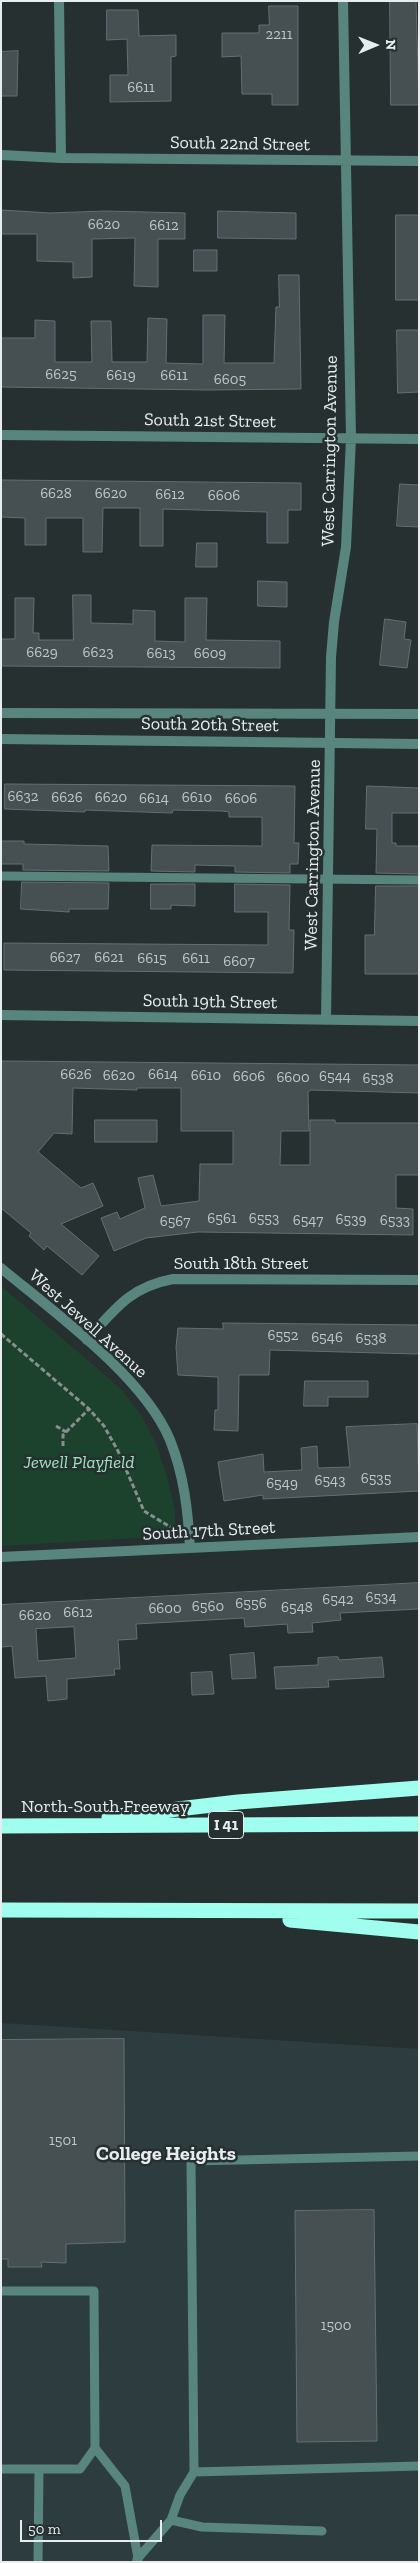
<!DOCTYPE html>
<html>
<head>
<meta charset="utf-8">
<style>
	body { margin:0 }
	#map { position:relative; width:420px; height:2563px; overflow:hidden; background:#263031; font-family:"Zilla Slab",serif }
	canvas { display:block }
	.frame { position:absolute; inset:0; border:2px solid #e7edee; pointer-events:none }
	.north { position:absolute; left:350px; top:20px; width:50px; height:50px; -webkit-text-stroke:4px #263031; paint-order:stroke; rotate:89deg; font-size:14px; font-weight:700; line-height:20px; text-align:center; color:#e7edee }
	.north::after { content:''; display:block; margin:auto; width:18px; height:22px; background:#e7edee; clip-path:polygon(50% 0,100% 100%,50% 72%,0 100%) }
	.scale { position:absolute; left:20px; top:2520px; width:142px; height:22px; box-sizing:border-box; border:2px solid #e7edee; border-top:0; padding-left:6px; font-size:15px; line-height:18px; white-space:nowrap; color:#e7edee; -webkit-text-stroke:4px #263031; paint-order:stroke }
</style>
</head>
<body>
<div id="map">
<canvas width="420" height="2563"></canvas>
<div class="frame"></div>
<div class="north">N</div>
<div class="scale">50 m</div>
</div>
<script>
const g = document.querySelector('canvas').getContext('2d');
g.lineJoin = 'round';
function fill(path, color) { g.fillStyle = color; g.fill(path, 'evenodd'); }
function trace(path, color, width, dash) { g.strokeStyle = color; g.lineWidth = width; g.lineCap = dash ? 'butt' : 'round'; g.setLineDash(dash || []); g.stroke(path); }
function write(font, color, halo, rows, align = 'center') {
  g.font = font + ' "Zilla Slab",serif'; g.lineWidth = 5; g.setLineDash([]); g.textBaseline = 'middle'; g.strokeStyle = halo; g.fillStyle = color; for (const [text, x, y, turn = 0] of rows) {
    g.save(); g.translate(x, y); g.rotate((+turn || 0) * Math.PI / 180); g.textAlign = isNaN(turn) ? turn : align; if (halo) g.strokeText(text, 0, 0); g.fillText(text, 0, 0); g.restore();
  }
}
fill(new Path2D(`
	M 1,2023 L 419,2049 L 419,2562 L 1,2562 Z`), '#2d3d3f');
fill(new Path2D(`
	M 1,1286 L 121,1389 L 141,1415 L 156,1444 L 167,1477 L 175,1511 L 175,1523 L 169,1536 L 1,1546 Z`), '#1c422e');
const building = new Path2D(`
	M 390,1 L 416,1 L 419,105 L 391,105 Z
	M 269,6 L 298,6 L 298,105 L 272,105 L 272,94 L 242,94 L 241,56 L 222,57 L 222,33 L 259,33 L 259,25 L 269,25 Z
	M 107,10 L 138,10 L 139,36 L 176,35 L 176,56 L 171,57 L 171,101 L 110,102 L 110,75 L 128,75 L 127,39 L 107,40 Z
	M 18,51 L 17,96 L 1,96 L 1,52 Z
	M 1,210 L 50,213 L 105,211 L 185,213 L 185,239 L 158,239 L 158,287 L 134,286 L 135,238 L 92,239 L 92,277 L 73,278 L 73,262 L 37,261 L 37,234 L 1,234 Z
	M 218,211 L 296,213 L 296,239 L 218,238 Z
	M 396,215 L 419,215 L 419,300 L 396,300 Z
	M 194,250 L 217,250 L 217,271 L 194,271 Z
	M 279,275 L 299,275 L 301,389 L 208,390 L 1,387 L 1,338 L 35,338 L 35,320 L 55,321 L 55,362 L 92,362 L 91,321 L 111,321 L 112,362 L 147,362 L 148,318 L 167,319 L 166,363 L 203,364 L 203,315 L 225,315 L 224,363 L 274,363 L 276,307 L 279,307 Z
	M 397,330 L 419,330 L 419,392 L 398,393 Z
	M 1,480 L 301,483 L 301,510 L 288,510 L 288,543 L 267,543 L 267,512 L 163,509 L 163,546 L 140,546 L 140,508 L 103,508 L 102,552 L 83,552 L 83,518 L 46,518 L 46,545 L 25,545 L 25,518 L 1,517 Z
	M 400,484 L 419,485 L 419,527 L 397,526 Z
	M 197,543 L 217,543 L 217,567 L 196,567 Z
	M 258,581 L 287,582 L 287,607 L 258,606 Z
	M 73,595 L 91,595 L 91,623 L 133,624 L 133,610 L 155,611 L 155,641 L 185,642 L 185,598 L 207,598 L 206,640 L 280,641 L 280,668 L 1,666 L 1,639 L 15,639 L 15,598 L 34,598 L 33,633 L 39,633 L 39,640 L 73,640 Z
	M 385,619 L 406,622 L 404,639 L 411,640 L 407,668 L 380,665 Z
	M 5,784 L 295,786 L 294,843 L 299,843 L 298,864 L 290,864 L 290,873 L 235,872 L 235,866 L 195,865 L 195,872 L 151,871 L 152,845 L 262,846 L 262,817 L 229,817 L 229,812 L 222,811 L 173,810 L 172,813 L 85,810 L 85,812 L 5,809 Z
	M 367,786 L 419,788 L 419,813 L 392,813 L 392,843 L 396,843 L 396,846 L 419,846 L 419,874 L 376,873 L 377,829 L 366,829 Z
	M 1,841 L 24,841 L 24,844 L 108,846 L 109,871 L 23,870 L 23,864 L 1,864 Z
	M 22,882 L 109,883 L 108,909 L 69,909 L 69,912 L 21,909 Z
	M 151,884 L 195,884 L 195,906 L 171,905 L 171,909 L 151,909 Z
	M 235,884 L 290,885 L 289,930 L 294,930 L 293,973 L 4,970 L 4,943 L 268,945 L 268,912 L 235,912 Z
	M 376,886 L 419,886 L 419,974 L 365,974 L 365,935 L 374,935 Z
	M 1,1061 L 419,1065 L 419,1093 L 311,1090 L 308,1092 L 309,1131 L 281,1131 L 280,1165 L 310,1165 L 310,1120 L 335,1120 L 335,1123 L 419,1123 L 419,1175 L 396,1175 L 396,1208 L 413,1209 L 413,1235 L 198,1232 L 146,1238 L 114,1251 L 101,1218 L 117,1212 L 120,1219 L 145,1208 L 138,1178 L 153,1175 L 161,1206 L 199,1201 L 200,1164 L 233,1164 L 233,1131 L 181,1131 L 181,1088 L 137,1088 L 137,1090 L 73,1088 L 72,1134 L 54,1133 L 38,1152 L 81,1188 L 93,1183 L 103,1206 L 61,1224 L 99,1256 L 82,1275 L 47,1246 L 44,1250 L 29,1236 L 31,1233 L 1,1208 Z
	M 95,1120 L 157,1120 L 157,1142 L 95,1142 Z
	M 223,1323 L 419,1325 L 419,1351 L 417,1354 L 270,1350 L 269,1375 L 239,1375 L 238,1431 L 214,1430 L 215,1410 L 218,1410 L 218,1377 L 178,1375 L 176,1347 L 178,1328 L 223,1329 Z
	M 305,1381 L 368,1381 L 368,1397 L 328,1397 L 328,1406 L 304,1406 Z
	M 417,1424 L 419,1491 L 263,1499 L 263,1495 L 224,1501 L 218,1462 L 263,1454 L 264,1472 L 302,1470 L 301,1448 L 317,1446 L 318,1468 L 350,1467 L 346,1427 Z
	M 419,1583 L 419,1609 L 340,1613 L 341,1620 L 312,1623 L 313,1632 L 288,1633 L 287,1624 L 245,1627 L 244,1618 L 136,1624 L 137,1639 L 118,1640 L 120,1669 L 114,1669 L 115,1675 L 67,1679 L 67,1699 L 48,1701 L 46,1676 L 15,1678 L 12,1646 L 1,1647 L 1,1605 ZM 74,1627 L 76,1658 L 38,1661 L 36,1629 Z
	M 254,1653 L 256,1678 L 232,1679 L 230,1655 Z
	M 338,1657 L 339,1660 L 382,1657 L 384,1677 L 328,1680 L 329,1687 L 276,1689 L 274,1667 L 318,1665 L 318,1658 Z
	M 212,1672 L 214,1694 L 192,1695 L 191,1673 Z
	M 124,2039 L 125,2242 L 66,2244 L 66,2263 L 41,2262 L 42,2267 L 8,2267 L 8,2259 L 1,2259 L 1,2040 Z
	M 374,2210 L 377,2441 L 297,2442 L 295,2211 Z`);
fill(building, '#464f52');
trace(building, '#656e72', 1);
trace(new Path2D(`
	M 1,1334 L 89,1409 L 104,1426 L 118,1451 L 144,1511 L 172,1528
	M 56,1426 L 66,1432
	M 63,1446 L 63,1435 L 89,1409`), '#878f90', 3, [5, 2.5]);
trace(new Path2D(`
	M 1,876 L 419,880
	M 1,2291 L 94,2291 L 95,2448 L 80,2469 L 1,2469
	M 95,2448 L 125,2486 L 138,2558
	M 194,2472 L 419,2466
	M 171,2520 L 180,2495 L 194,2472 L 191,2161 L 419,2156
	M 138,2558 L 171,2520 L 202,2527 L 322,2531
	M 38,2562 L 39,2469`), '#58867e', 9);
trace(new Path2D(`
	M 59,1 L 61,158
	M 1,155 L 61,158 L 419,161
	M 1,435 L 419,439
	M 1,1015 L 419,1021
	M 326,1020 L 331,657 L 334,622 L 346,547 L 351,438 L 343,1
	M 1,1268 C 54,1312 144,1377 170,1440 C 184,1475 188,1511 190,1548
	M 87,1340 C 115,1309 130,1287 173,1279 L 419,1280
	M 1,1557 L 419,1537
	M 137,2562 L 138,2558`), '#58867e', 10);
trace(new Path2D(`
	M 1,713 L 419,714
	M 1,739 L 419,744`), '#58867e', 10);
trace(new Path2D(`
	M 109,1817 L 238,1802 L 419,1788
	M 1,1826 L 419,1824
	M 1,1910 L 419,1911
	M 290,1920 L 419,1932`), '#9ffeed', 15);
write('15px', '#bfc6c7', null, [
	["2211",279,35],
	["6611",141,88],
	["6620",104,225],
	["6612",164,226],
	["6625",61,375],
	["6619",121,376],
	["6611",174,376],
	["6605",230,380],
	["6628",56,494],
	["6620",111,494],
	["6612",170,495],
	["6606",224,496],
	["6629",42,653],
	["6623",98,653],
	["6613",161,654],
	["6609",210,654],
	["6632",23,797],
	["6626",67,798],
	["6620",111,798],
	["6610",197,798],
	["6614",154,799],
	["6606",241,799],
	["6627",65,958],
	["6621",109,958],
	["6615",152,959],
	["6611",196,959],
	["6607",239,962],
	["6626",76,1075],
	["6614",163,1075],
	["6620",119,1076],
	["6610",206,1076],
	["6606",249,1077],
	["6544",335,1077],
	["6600",293,1078],
	["6538",378,1079],
	["6561",222,1219],
	["6553",264,1219],
	["6539",351,1220],
	["6547",308,1221],
	["6533",395,1221],
	["6567",175,1222],
	["6552",283,1336],
	["6546",327,1338],
	["6538",371,1339],
	["6535",376,1479],
	["6543",330,1481],
	["6549",282,1484],
	["6534",381,1598],
	["6542",338,1600],
	["6556",251,1604],
	["6560",208,1607],
	["6548",297,1608],
	["6600",165,1609],
	["6612",78,1613],
	["6620",35,1616],
	["1501",63,2141],
	["1500",336,2326]
]);
for (const [x, y, w] of [
	[226,1825,35]
]) { const box = new Path2D(); box.roundRect(x - w / 2, y - 13.5, w, 27, 4); g.fillStyle = '#263031'; g.fill(box); trace(box, '#e7edee', 1); }
write('bold 16px', '#e7edee', null, [
	["I 41",226,1825]
]);
write('18px', '#e7edee', '#263031', [
	["South 22nd Street",240,144,1],
	["South 21st Street",210,421,1],
	["West Carrington Avenue",330,451,-89],
	["South 20th Street",210,725,1],
	["West Carrington Avenue",313,855,-89],
	["South 19th Street",210,1002,1],
	["South 18th Street",241,1264],
	["West Jewell Avenue",88,1324,42],
	["South 17th Street",209,1531,-3],
	["North-South Freeway",105,1807]
]);
write('italic 18px', '#9fe3bd', '#263031', [
	["Jewell Playfield",79,1463]
]);
write('bold 20px', '#e7edee', '#263031', [
	["College Heights",166,2154]
]);
</script>
</body>
</html>
